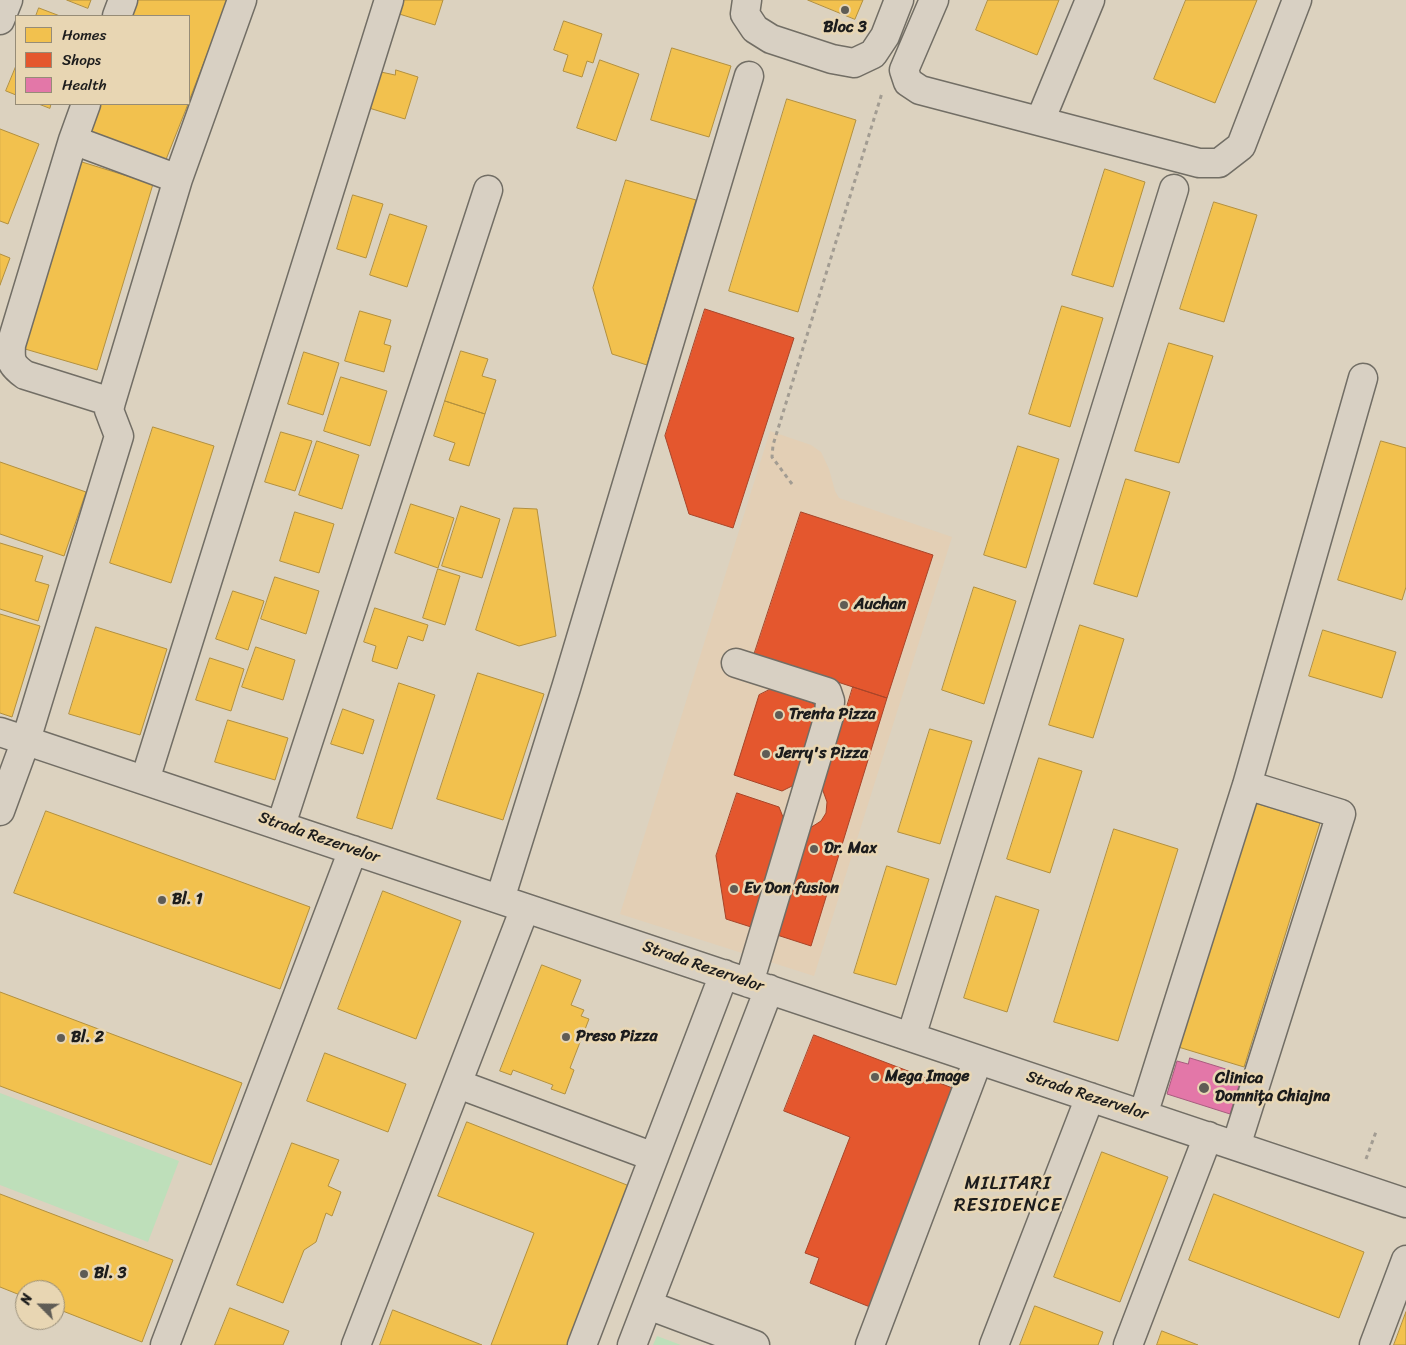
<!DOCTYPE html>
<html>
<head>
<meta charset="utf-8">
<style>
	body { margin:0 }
	#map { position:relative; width:1406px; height:1345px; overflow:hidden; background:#dcd2bf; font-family:Sriracha,sans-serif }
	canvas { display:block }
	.legend { position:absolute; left:15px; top:15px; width:175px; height:90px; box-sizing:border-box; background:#e8d6b3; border:1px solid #968c77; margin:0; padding:6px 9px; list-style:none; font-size:15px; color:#1c1c1c }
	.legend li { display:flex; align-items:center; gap:10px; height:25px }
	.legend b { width:25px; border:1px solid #968c77 }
	.north { position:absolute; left:15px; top:1280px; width:50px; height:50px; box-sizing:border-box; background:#e8d6b3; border:1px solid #968c77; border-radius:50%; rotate:293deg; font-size:14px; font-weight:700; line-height:20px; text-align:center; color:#1c1c1c }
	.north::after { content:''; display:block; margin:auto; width:18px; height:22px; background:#5f5c55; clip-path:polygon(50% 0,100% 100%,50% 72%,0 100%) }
</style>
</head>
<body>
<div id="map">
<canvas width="1406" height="1345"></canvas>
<ul class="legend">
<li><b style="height:14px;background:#f2c14e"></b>Homes</li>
<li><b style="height:14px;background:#e4572e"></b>Shops</li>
<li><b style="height:14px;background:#e377a8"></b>Health</li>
</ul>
<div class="north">N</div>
</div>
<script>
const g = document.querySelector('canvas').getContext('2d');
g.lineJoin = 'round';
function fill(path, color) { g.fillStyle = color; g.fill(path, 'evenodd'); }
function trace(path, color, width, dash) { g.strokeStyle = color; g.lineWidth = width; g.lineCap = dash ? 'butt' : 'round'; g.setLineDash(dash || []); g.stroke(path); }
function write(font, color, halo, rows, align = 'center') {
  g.font = font + ' Sriracha,sans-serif'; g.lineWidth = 5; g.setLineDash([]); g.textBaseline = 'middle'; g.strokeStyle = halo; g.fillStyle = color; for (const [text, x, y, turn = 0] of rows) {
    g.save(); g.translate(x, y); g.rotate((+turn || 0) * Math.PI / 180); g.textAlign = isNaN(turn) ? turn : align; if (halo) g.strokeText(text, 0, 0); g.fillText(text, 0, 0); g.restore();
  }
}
fill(new Path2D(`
	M 770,431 L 811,445 L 821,452 L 829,469 L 835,491 L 839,498 L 952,537 L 814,976 L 620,914 Z`), '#e3cfb5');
fill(new Path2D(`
	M 0,1093 L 179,1161 L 148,1242 L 0,1185 Z
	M 657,1336 L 681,1345 L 653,1345 Z`), '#bedfba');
const homes = new Path2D(`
	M 67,0 L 91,0 L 88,8 Z
	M 138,0 L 228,0 L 189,101 L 189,16 L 132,16 Z
	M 400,0 L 443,0 L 435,25 L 396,13 Z
	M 808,0 L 863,0 L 855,19 Z
	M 988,0 L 1059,0 L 1037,55 L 976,30 Z
	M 1186,0 L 1257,0 L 1215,103 L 1154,79 Z
	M 39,8 L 60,16 L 36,16 Z
	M 564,21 L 602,34 L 593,63 L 587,61 L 582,77 L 563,71 L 568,55 L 554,50 Z
	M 672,48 L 731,66 L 709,137 L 651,120 Z
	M 600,60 L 639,74 L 616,141 L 577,128 Z
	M 16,66 L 16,95 L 6,91 Z
	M 396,70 L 418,77 L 405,119 L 369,108 L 381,72 L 395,75 Z
	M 787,99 L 856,120 L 798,312 L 729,291 Z
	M 39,104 L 51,104 L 50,108 Z
	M 97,104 L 188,104 L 165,162 L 87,131 Z
	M 0,129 L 39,144 L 8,224 L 0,221 Z
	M 82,162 L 153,184 L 97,370 L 25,349 Z
	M 1105,169 L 1145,182 L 1113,287 L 1072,275 Z
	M 626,180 L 696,200 L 647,365 L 612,354 L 593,288 Z
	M 353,195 L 383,204 L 366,258 L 337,249 Z
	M 1214,202 L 1257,215 L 1224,322 L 1180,309 Z
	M 390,214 L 427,226 L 407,287 L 370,275 Z
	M 0,254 L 10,258 L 0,285 Z
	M 1062,306 L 1103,318 L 1070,427 L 1029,414 Z
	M 360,311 L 391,320 L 384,344 L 391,346 L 384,372 L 345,361 Z
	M 1169,343 L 1213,356 L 1179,463 L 1135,451 Z
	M 461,351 L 488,359 L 482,376 L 496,380 L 485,414 L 445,401 Z
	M 304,352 L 339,363 L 323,415 L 288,404 Z
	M 341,377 L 387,391 L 370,446 L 324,431 Z
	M 445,401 L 485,414 L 469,466 L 449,460 L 455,443 L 434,436 Z
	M 153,427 L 214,446 L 171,583 L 110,563 Z
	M 281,432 L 312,441 L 295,491 L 265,482 Z
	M 317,441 L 359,455 L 342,509 L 299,495 Z
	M 1381,441 L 1406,448 L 1406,587 L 1402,600 L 1338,580 Z
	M 1018,446 L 1059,459 L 1026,568 L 984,555 Z
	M 0,462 L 86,492 L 64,556 L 0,534 Z
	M 1126,479 L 1170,492 L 1137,597 L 1094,584 Z
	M 411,504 L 454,518 L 438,568 L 395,553 Z
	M 461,506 L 500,519 L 482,578 L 442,566 Z
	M 514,508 L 537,509 L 556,636 L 519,646 L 476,630 Z
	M 295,512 L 334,524 L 319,573 L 280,561 Z
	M 0,543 L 43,556 L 35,581 L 49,585 L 38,621 L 0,609 Z
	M 438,569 L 460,576 L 445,625 L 423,618 Z
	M 275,577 L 319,591 L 306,634 L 261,619 Z
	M 974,587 L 1016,601 L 984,704 L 942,690 Z
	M 233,591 L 264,601 L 248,650 L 216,639 Z
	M 375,608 L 428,625 L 423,641 L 408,636 L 397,669 L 372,661 L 376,646 L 364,642 Z
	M 0,614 L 40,626 L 12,717 L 0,713 Z
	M 1080,625 L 1124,639 L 1093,738 L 1049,725 Z
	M 96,627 L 167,649 L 140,735 L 69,714 Z
	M 1323,630 L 1396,652 L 1382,698 L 1309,676 Z
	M 256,647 L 295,660 L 283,700 L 242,687 Z
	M 210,658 L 244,669 L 231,711 L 196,700 Z
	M 478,673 L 544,694 L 503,820 L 437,799 Z
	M 399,683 L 435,695 L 392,829 L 357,818 Z
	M 343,709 L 374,720 L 363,754 L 331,744 Z
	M 228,720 L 288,738 L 275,780 L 215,762 Z
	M 930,729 L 972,741 L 940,844 L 898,832 Z
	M 1039,758 L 1082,771 L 1050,873 L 1007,859 Z
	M 1252,802 L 1320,823 L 1244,1067 L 1175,1046 Z
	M 46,811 L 310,907 L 280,989 L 14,893 Z
	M 1114,829 L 1178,849 L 1118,1041 L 1054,1022 Z
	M 887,866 L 929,879 L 896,985 L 854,973 Z
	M 383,891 L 461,921 L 416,1039 L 338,1009 Z
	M 996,896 L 1039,910 L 1007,1012 L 964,998 Z
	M 542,965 L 581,980 L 571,1005 L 584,1010 L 581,1016 L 589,1019 L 570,1068 L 574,1070 L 565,1094 L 551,1089 L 553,1085 L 513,1070 L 511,1075 L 500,1071 Z
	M 0,992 L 242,1083 L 211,1165 L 0,1086 Z
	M 325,1053 L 406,1084 L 388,1132 L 307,1101 Z
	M 467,1122 L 632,1187 L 570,1345 L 491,1345 L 534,1233 L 438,1196 Z
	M 292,1143 L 339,1160 L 328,1186 L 341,1192 L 332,1216 L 326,1213 L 316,1242 L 304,1250 L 283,1303 L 237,1285 Z
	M 1102,1152 L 1168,1177 L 1120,1302 L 1054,1277 Z
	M 0,1194 L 173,1260 L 142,1342 L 55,1308 L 55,1290 L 25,1290 L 25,1297 L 0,1287 Z
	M 1214,1194 L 1364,1252 L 1339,1318 L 1189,1260 Z
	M 1035,1306 L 1103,1332 L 1098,1345 L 1020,1345 Z
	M 230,1308 L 289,1331 L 283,1345 L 215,1345 Z
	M 393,1310 L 482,1345 L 380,1345 Z
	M 1406,1312 L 1406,1345 L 1394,1345 Z
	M 1162,1331 L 1198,1345 L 1157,1345 Z`);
fill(homes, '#f2c14e');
trace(homes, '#b2903f', 1);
const shops = new Path2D(`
	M 705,309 L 794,338 L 733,528 L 689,514 L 665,436 Z
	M 801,512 L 933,555 L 887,698 L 754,655 Z
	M 853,687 L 887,698 L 811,946 L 777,935 L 810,828 L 821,821 L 826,813 L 827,802 L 822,788 Z
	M 771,689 L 813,703 L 821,713 L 798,783 L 782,791 L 734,775 L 759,695 Z
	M 737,793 L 779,807 L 785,822 L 751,927 L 726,919 L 716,856 Z
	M 814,1035 L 955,1089 L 870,1307 L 810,1283 L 819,1258 L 805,1253 L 850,1137 L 784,1111 Z`);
fill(shops, '#e4572e');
trace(shops, '#a84529', 1);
const health = new Path2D(`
	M 1190,1058 L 1229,1070 L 1227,1077 L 1240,1082 L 1230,1114 L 1167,1094 L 1177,1061 L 1188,1064 Z`);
fill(health, '#e377a8');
trace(health, '#a75c7e', 1);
const minor = new Path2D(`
	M 747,0 L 745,14 L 755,29 L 771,39 L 832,59 L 854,63 L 873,54 L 885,36 L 899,0
	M 934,0 L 904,70 L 908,82 L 920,90 L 1199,163 L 1219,163 L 1241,146 L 1297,0
	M 117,16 L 123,0
	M 0,20 L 8,0
	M 86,104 L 73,140 L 11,345 C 10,361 11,365 25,375 L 111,402
	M 1040,121 L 1090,0
	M 73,140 L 178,179
	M 736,663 L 827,692 L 830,701 L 829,716 L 749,983
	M 0,732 L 1406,1203
	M 145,780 L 389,0
	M 0,811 L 26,740 L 119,436 L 109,410 L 111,402 L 178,179 L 242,0
	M 281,825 L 488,190
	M 500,899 L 566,688 L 749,76
	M 911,1037 L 1174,189
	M 458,1084 L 654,1157
	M 1143,1115 L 1247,785 L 1363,378
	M 1236,1146 L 1341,814 L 1247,785
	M 648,1305 L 755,1345
	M 165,1345 L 353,850
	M 356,1345 L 525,908
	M 582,1345 L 724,974
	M 632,1345 L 769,989
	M 870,1345 L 978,1060
	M 994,1345 L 1090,1097
	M 1128,1345 L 1208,1136
	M 1374,1345 L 1406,1260`);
trace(minor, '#726e65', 31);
trace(new Path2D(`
	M 792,484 L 772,457 L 773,445 L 882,93
	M 1366,1159 L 1377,1129`), '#a29c92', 3, [4, 4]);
trace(minor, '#d8d0c3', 28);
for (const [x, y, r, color] of [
	[845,10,5,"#5f5c55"],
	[844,605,5,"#5f5c55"],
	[779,715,5,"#5f5c55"],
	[766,754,5,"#5f5c55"],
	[814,849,5,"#5f5c55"],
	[734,889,5,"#5f5c55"],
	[162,900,5,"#5f5c55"],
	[566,1037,5,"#5f5c55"],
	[61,1038,5,"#5f5c55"],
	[875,1077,5,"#5f5c55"],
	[1204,1088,6,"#5f5c55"],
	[84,1274,5,"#5f5c55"]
]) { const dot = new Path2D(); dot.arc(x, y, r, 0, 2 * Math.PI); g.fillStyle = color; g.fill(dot); trace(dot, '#e8d6b3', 2); }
write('bold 16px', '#1c1c1c', '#e8d6b3', [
	["Bloc 3",845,28,"center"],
	["Auchan",854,605],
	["Trenta Pizza",789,715],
	["Jerry's Pizza",776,754],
	["Dr. Max",824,849],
	["Ev Don fusion",744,889],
	["Bl. 1",172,900],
	["Preso Pizza",576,1037],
	["Bl. 2",71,1038],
	["Mega Image",885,1077],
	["Clinica",1215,1079],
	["Domnița Chiajna",1215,1097],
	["Bl. 3",94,1274]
], 'left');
write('16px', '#1c1c1c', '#e8d6b3', [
	["Strada Rezervelor",319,838,19],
	["Strada Rezervelor",703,967,19],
	["Strada Rezervelor",1087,1096,18]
]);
g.letterSpacing = '1px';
write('19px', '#1c1c1c', '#e8d6b3', [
	["MILITARI",1008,1184],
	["RESIDENCE",1008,1206]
]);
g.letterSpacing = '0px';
</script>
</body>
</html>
